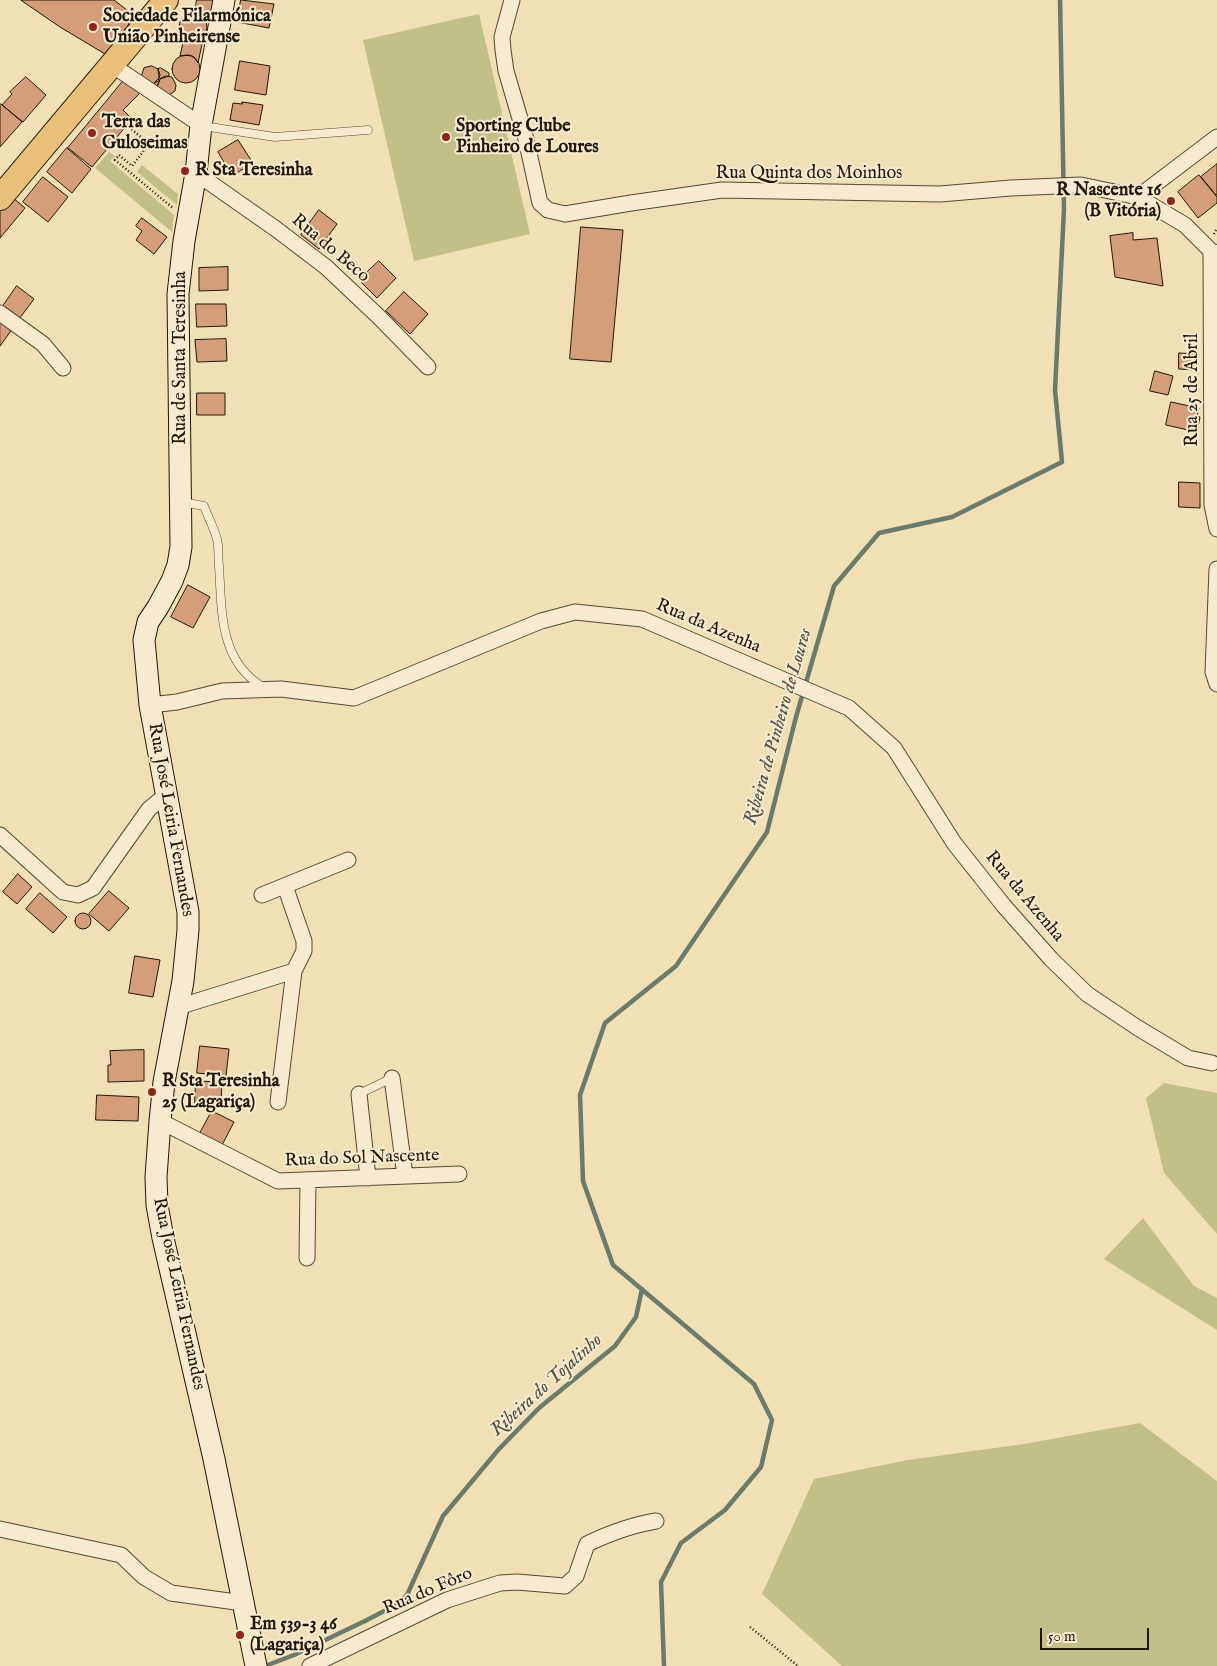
<!DOCTYPE html>
<html>
<head>
<meta charset="utf-8">
<style>
	body { margin:0 }
	#map { position:relative; width:1217px; height:1666px; overflow:hidden; background:#f1dfb5; font-family:"IM FELL English",serif }
	canvas { display:block }
	.scale { position:absolute; left:1040px; top:1628px; width:109px; height:22px; box-sizing:border-box; border:2px solid #211606; border-top:0; padding-left:6px; font-size:15px; line-height:18px; white-space:nowrap; color:#211606; -webkit-text-stroke:4px #f6eacf; paint-order:stroke }
</style>
</head>
<body>
<div id="map">
<canvas width="1217" height="1666"></canvas>
<div class="scale">50 m</div>
</div>
<script>
const g = document.querySelector('canvas').getContext('2d');
g.lineJoin = 'round';
function fill(path, color) { g.fillStyle = color; g.fill(path, 'evenodd'); }
function trace(path, color, width, dash) { g.strokeStyle = color; g.lineWidth = width; g.lineCap = dash ? 'butt' : 'round'; g.setLineDash(dash || []); g.stroke(path); }
function write(font, color, halo, rows, align = 'center') {
  g.font = font + ' "IM FELL English",serif'; g.lineWidth = 4; g.setLineDash([]); g.textBaseline = 'middle'; g.strokeStyle = halo; g.fillStyle = color; for (const [text, x, y, turn = 0] of rows) {
    g.save(); g.translate(x, y); g.rotate((+turn || 0) * Math.PI / 180); g.textAlign = isNaN(turn) ? turn : align; if (halo) g.strokeText(text, 0, 0); g.fillText(text, 0, 0); g.restore();
  }
}
fill(new Path2D(`
	M 479,14 L 530,234 L 414,261 L 363,40 Z
	M 109,152 L 115,156 L 110,161 L 174,215 L 172,232 L 95,168 Z
	M 142,165 L 178,194 L 177,205 L 137,172 Z
	M 1164,1083 L 1217,1093 L 1217,1234 L 1164,1173 L 1146,1098 Z
	M 1143,1218 L 1194,1286 L 1217,1298 L 1217,1330 L 1104,1259 Z
	M 1140,1423 L 1217,1481 L 1217,1666 L 842,1666 L 762,1594 L 814,1479 L 908,1460 L 1024,1444 Z`), '#c1c089');
trace(new Path2D(`
	M 265,1666 L 294,1655 L 365,1621 L 392,1607 L 407,1595 L 443,1516 L 499,1449 L 539,1408 L 615,1346 L 636,1317 L 642,1289
	M 664,1666 L 661,1582 L 681,1543 L 725,1510 L 761,1467 L 772,1420 L 754,1384 L 613,1265 L 583,1181 L 580,1095 L 605,1023 L 676,966 L 767,832 L 796,717 L 834,586 L 879,533 L 952,517 L 1062,462 L 1055,390 L 1064,209 L 1060,0`), '#6a7a6b', 4.5);
const building = new Path2D(`
	M 21,0 L 114,0 L 132,14 L 128,26 L 105,54 L 60,27 Z
	M 197,0 L 214,0 L 211,13 L 195,10 Z
	M 241,0 L 274,4 L 269,28 L 237,22 Z
	M179 27a14 14 0 1 1 28 0a14 14 0 1 1-28 0Z
	M 204,35 L 198,63 L 194,57 L 190,55 L 180,56 L 184,38 L 192,41 L 201,39 Z
	M172 69a14 14 0 1 1 28 0a14 14 0 1 1-28 0Z
	M 240,61 L 270,66 L 266,95 L 235,90 Z
	M 152,66 L 158,69 L 160,75 L 158,81 L 153,84 L 141,77 L 144,68 Z
	M 161,68 L 169,73 L 169,76 L 160,79 L 157,87 L 153,84 L 159,78 L 158,69 Z
	M 166,76 L 172,77 L 176,85 L 175,91 L 169,95 L 157,87 L 160,79 Z
	M 26,77 L 46,95 L 23,122 L 2,105 L 12,94 L 10,92 Z
	M 124,80 L 140,93 L 123,110 L 132,119 L 92,167 L 68,148 Z
	M 242,102 L 263,105 L 259,125 L 230,120 L 233,103 L 242,104 Z
	M 1,104 L 22,122 L 0,147 L 0,105 Z
	M 238,140 L 253,163 L 232,176 L 218,152 Z
	M 67,148 L 91,169 L 72,193 L 47,172 Z
	M 1217,164 L 1217,195 L 1216,195 L 1201,177 Z
	M 1199,175 L 1217,197 L 1217,203 L 1198,218 L 1178,192 Z
	M 43,177 L 68,197 L 48,222 L 23,202 Z
	M 12,197 L 25,208 L 0,238 L 0,212 Z
	M 319,210 L 337,224 L 319,249 L 301,235 Z
	M 142,218 L 167,237 L 154,254 L 136,240 L 142,231 L 136,226 Z
	M 581,227 L 623,230 L 611,362 L 570,359 Z
	M 1133,233 L 1133,240 L 1157,238 L 1163,286 L 1115,277 L 1110,236 Z
	M 379,261 L 396,278 L 377,298 L 359,280 Z
	M 228,267 L 228,290 L 199,291 L 199,268 Z
	M 17,286 L 34,299 L 19,319 L 3,306 Z
	M 404,292 L 428,314 L 410,334 L 386,311 Z
	M 196,304 L 226,304 L 227,326 L 197,327 Z
	M 0,318 L 13,328 L 0,346 Z
	M 226,339 L 227,361 L 197,362 L 195,340 Z
	M 1179,353 L 1198,354 L 1197,370 L 1179,369 Z
	M 1155,371 L 1173,376 L 1168,395 L 1150,391 Z
	M 197,393 L 225,393 L 225,415 L 197,415 Z
	M 1171,402 L 1199,408 L 1197,416 L 1200,417 L 1197,432 L 1166,425 Z
	M 1179,482 L 1200,483 L 1200,508 L 1179,507 Z
	M 188,585 L 210,597 L 193,628 L 171,617 Z
	M 18,874 L 32,887 L 17,904 L 3,892 Z
	M 109,891 L 129,908 L 109,931 L 89,914 Z
	M 40,893 L 67,917 L 53,933 L 26,909 Z
	M75 921a8 8 0 1 1 16 0a8 8 0 1 1-16 0Z
	M 135,956 L 160,960 L 153,997 L 129,993 Z
	M 200,1046 L 229,1049 L 226,1076 L 197,1073 Z
	M 144,1050 L 144,1081 L 108,1082 L 108,1065 L 111,1065 L 110,1051 Z
	M 196,1081 L 222,1082 L 221,1104 L 195,1103 Z
	M 97,1095 L 139,1097 L 138,1121 L 96,1120 Z
	M 212,1111 L 234,1122 L 221,1147 L 199,1135 Z`);
fill(building, '#d59e7a');
trace(building, '#211606', 1);
const service = new Path2D(`
	M 203,126 L 275,137 L 368,130
	M 182,502 L 204,506 C 208,517 214,528 217,539 C 219,547 218,557 219,566 C 222,611 219,661 263,687
	M 359,1094 L 392,1078`);
const minor = new Path2D(`
	M 512,0 L 502,37 L 503,50 L 506,71 L 526,139 L 540,203 L 548,210 L 565,214 L 631,203 L 722,190 L 940,194 L 1011,188 L 1081,185 L 1138,197 L 1185,225 L 1211,251 L 1217,253
	M 112,65 L 201,125
	M 196,173 L 276,229 L 326,267 L 379,317 L 428,367
	M 1138,197 L 1217,137
	M 1211,251 L 1212,505 L 1217,529
	M 0,313 L 43,344 L 63,368
	M 1217,569 L 1213,672 L 1217,684
	M 150,705 L 177,702 L 222,691 L 281,689 L 354,698 L 541,621 L 575,612 L 642,619 L 849,708 L 894,748 L 954,843 L 1004,906 L 1051,959 L 1087,994 L 1138,1028 L 1188,1058 L 1212,1063
	M 0,835 L 63,892 L 78,895 L 93,888 L 149,809 L 166,795
	M 285,886 L 304,941 L 304,951 L 294,971
	M 262,895 L 348,860
	M 178,1007 L 294,971 L 278,1102
	M 392,1078 L 405,1176
	M 359,1094 L 368,1178
	M 160,1121 L 278,1181 L 459,1174
	M 307,1258 L 308,1180
	M 0,1529 L 121,1555 L 144,1577 L 171,1593 L 243,1603
	M 310,1666 L 447,1600 L 500,1583 L 517,1582 L 565,1586 L 576,1576 L 587,1544 C 610,1533 631,1525 656,1521`);
const secondary = new Path2D(`
	M 224,0 L 201,125 L 196,173 L 184,241 L 178,294 L 181,547 L 178,565 L 172,581 L 158,607 L 148,622 L 144,640 L 150,705 L 188,912 L 188,930 L 183,981 L 164,1082 L 160,1121 L 156,1177 L 157,1205 L 163,1238 L 214,1459 L 256,1666`);
const primary = new Path2D(`
	M 0,198 L 166,0`);
trace(service, '#554832', 9);
trace(minor, '#554832', 17);
trace(secondary, '#211606', 23);
trace(primary, '#211606', 26);
trace(new Path2D(`
	M 129,127 L 149,144 L 132,166 L 119,155 L 115,160 L 173,208
	M 1214,234 L 1217,228
	M 750,1627 L 798,1666`), '#211606', 2.5, [1, 2.5]);
trace(service, '#f6eacf', 8);
trace(minor, '#f6eacf', 15);
trace(secondary, '#f6eacf', 21);
trace(primary, '#e8c07a', 24);
for (const [x, y, r, color] of [
	[93,27,5,"#8f2418"],
	[92,133,5,"#8f2418"],
	[446,137,5,"#8f2418"],
	[185,171,5,"#8f2418"],
	[1171,201,5,"#8f2418"],
	[152,1092,5,"#8f2418"],
	[240,1635,5,"#8f2418"]
]) { const dot = new Path2D(); dot.arc(x, y, r, 0, 2 * Math.PI); g.fillStyle = color; g.fill(dot); trace(dot, '#f6eacf', 2); }
write('bold 18px', '#211606', '#f6eacf', [
	["Sociedade Filarmónica",103,17],
	["União Pinheirense",103,38],
	["Terra das",102,123],
	["Guloseimas",102,144],
	["Sporting Clube",456,127],
	["Pinheiro de Loures",456,148],
	["R Sta Teresinha",195,171],
	["R Nascente 16",1161,191,"right"],
	["(B Vitória)",1161,212,"right"],
	["R Sta Teresinha",162,1082],
	["25 (Lagariça)",162,1103],
	["Em 539-3 46",250,1625],
	["(Lagariça)",250,1646]
], 'left');
write('18px', '#211606', '#f6eacf', [
	["Rua Quinta dos Moinhos",809,174],
	["Rua do Beco",330,249,40],
	["Rua de Santa Teresinha",181,358,-90],
	["Rua 25 de Abril",1193,390,-90],
	["Rua da Azenha",708,627,23],
	["Rua José Leiria Fernandes",170,820,80],
	["Rua da Azenha",1024,897,50],
	["Rua do Sol Nascente",362,1159,-2],
	["Rua José Leiria Fernandes",178,1294,78],
	["Rua do Fôro",428,1592,-23]
]);
write('italic 19px', '#4c5041', '#f6eacf', [
	["Ribeira de Pinheiro de Loures",779,727,-74],
	["Ribeira do Tojalinho",547,1386,-42]
]);
</script>
</body>
</html>
